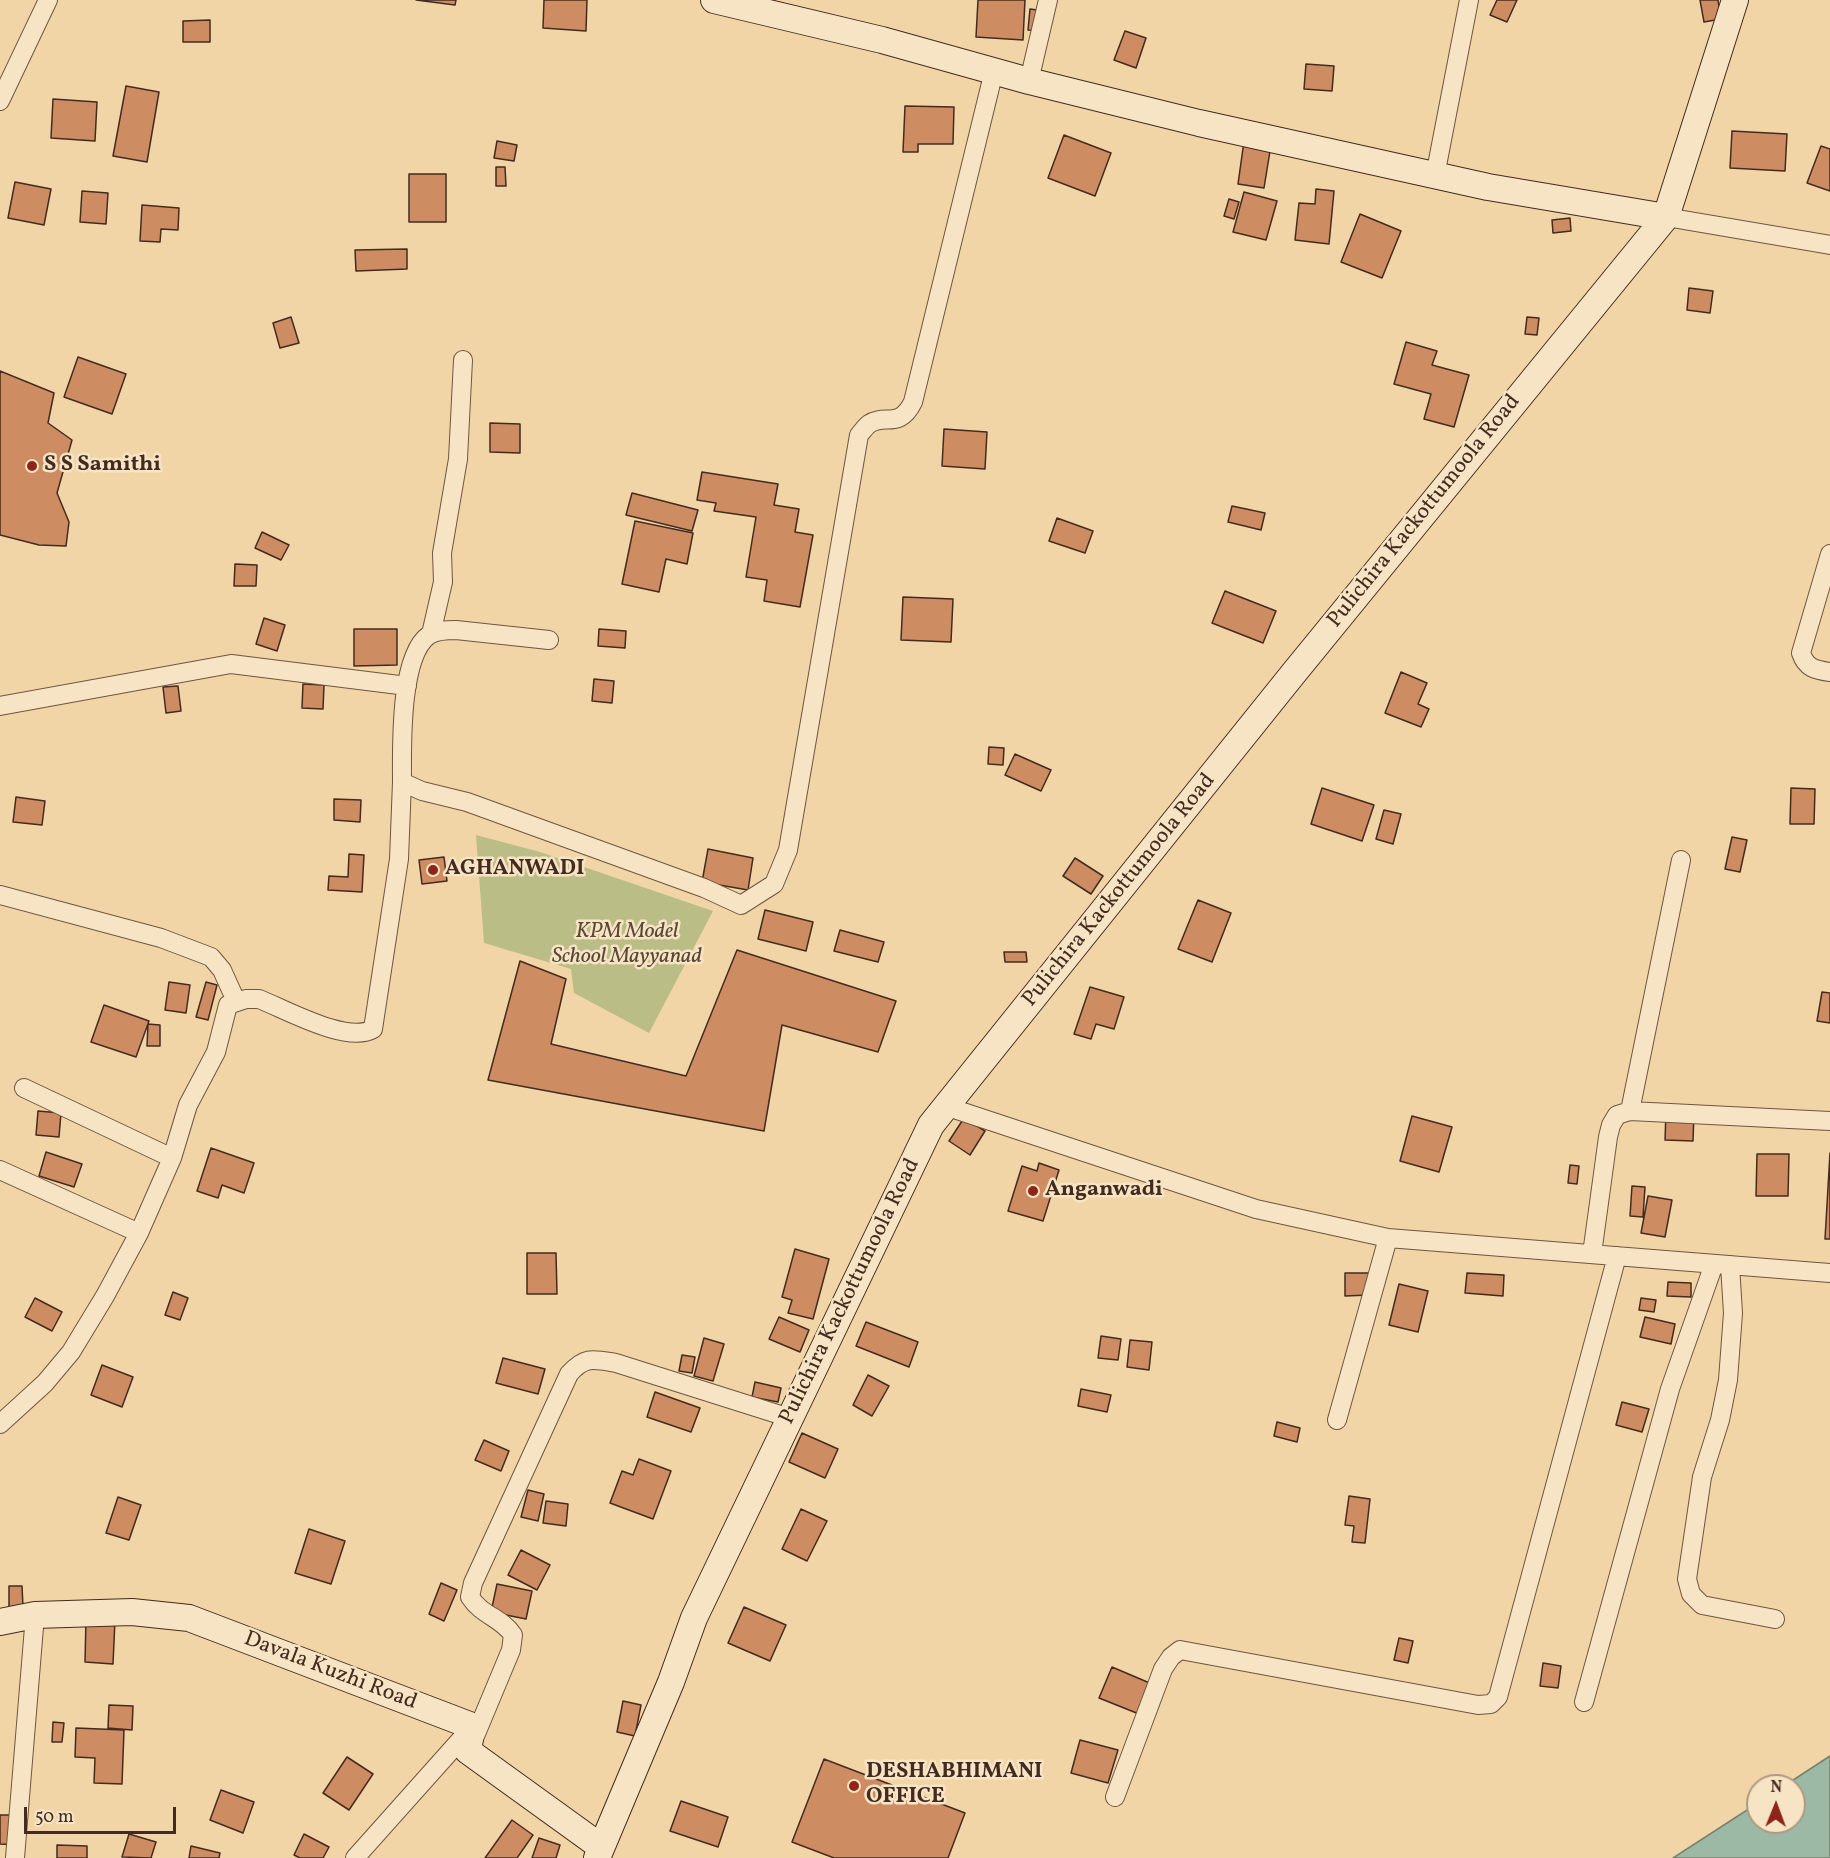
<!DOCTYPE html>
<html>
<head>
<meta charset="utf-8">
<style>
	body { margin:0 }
	#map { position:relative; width:1830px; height:1858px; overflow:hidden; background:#f1d5a6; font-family:Vollkorn,serif }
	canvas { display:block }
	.north { position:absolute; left:1746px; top:1774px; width:60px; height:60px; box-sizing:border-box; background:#f6e4c5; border:2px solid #ae9a83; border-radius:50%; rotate:1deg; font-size:16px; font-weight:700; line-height:24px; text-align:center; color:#432b1f }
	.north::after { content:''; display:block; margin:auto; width:21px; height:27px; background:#8f2418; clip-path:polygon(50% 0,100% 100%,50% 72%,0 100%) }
	.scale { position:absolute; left:24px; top:1807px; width:152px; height:27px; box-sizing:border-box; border:3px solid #432b1f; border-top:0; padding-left:8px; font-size:18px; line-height:21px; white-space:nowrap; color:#432b1f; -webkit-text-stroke:4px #f6e4c5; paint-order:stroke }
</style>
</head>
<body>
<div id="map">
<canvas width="1830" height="1858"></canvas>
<div class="north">N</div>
<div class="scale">50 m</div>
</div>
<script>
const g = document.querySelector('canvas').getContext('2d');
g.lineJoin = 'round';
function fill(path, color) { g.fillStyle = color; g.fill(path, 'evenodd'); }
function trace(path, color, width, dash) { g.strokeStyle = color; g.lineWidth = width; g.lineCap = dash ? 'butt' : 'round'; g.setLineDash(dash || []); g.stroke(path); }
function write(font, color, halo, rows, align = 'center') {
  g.font = font + ' Vollkorn,serif'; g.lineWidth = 5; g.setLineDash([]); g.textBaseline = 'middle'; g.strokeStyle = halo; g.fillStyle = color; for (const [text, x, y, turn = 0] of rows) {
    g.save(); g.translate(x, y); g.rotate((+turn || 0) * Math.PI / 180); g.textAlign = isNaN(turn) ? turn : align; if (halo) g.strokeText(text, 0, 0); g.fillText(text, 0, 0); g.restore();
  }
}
fill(new Path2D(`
	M 476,835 L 540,852 L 713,911 L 649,1033 L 574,993 L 571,969 L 484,943 Z`), '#bbbd86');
const water = new Path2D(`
	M 1830,1756 L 1830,1858 L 1673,1858 L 1758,1803 L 1758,1822 L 1794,1822 L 1794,1786 L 1784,1786 Z`);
fill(water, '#9bb9a5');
trace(water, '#78806f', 1.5);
const building = new Path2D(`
	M 416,0 L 456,0 L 455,5 Z
	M 544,0 L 587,0 L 586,31 L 543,28 Z
	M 978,0 L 1025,0 L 1023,40 L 976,37 Z
	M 1497,0 L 1517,0 L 1507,22 L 1490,15 Z
	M 1700,0 L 1718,0 L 1721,19 L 1704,22 Z
	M 1030,9 L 1044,11 L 1042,31 L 1028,30 Z
	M 210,20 L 210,42 L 183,42 L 183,21 Z
	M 1125,31 L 1146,38 L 1136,68 L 1114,60 Z
	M 1306,64 L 1334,66 L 1332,91 L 1304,89 Z
	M 126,86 L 159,92 L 147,162 L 113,156 Z
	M 53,99 L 97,102 L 95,141 L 51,138 Z
	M 905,106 L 954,107 L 953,144 L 918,144 L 918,152 L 903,152 Z
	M 1732,131 L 1787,134 L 1785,171 L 1730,168 Z
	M 1064,135 L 1111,153 L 1095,196 L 1048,178 Z
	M 497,141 L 517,145 L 514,161 L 494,158 Z
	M 1244,141 L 1271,145 L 1264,188 L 1238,184 Z
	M 1821,146 L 1830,149 L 1830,191 L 1807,183 Z
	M 496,167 L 505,167 L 506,186 L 496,186 Z
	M 409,174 L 446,174 L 446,222 L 409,222 Z
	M 15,182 L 51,189 L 44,225 L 8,218 Z
	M 1316,189 L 1334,191 L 1329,244 L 1295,240 L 1299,203 L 1315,204 Z
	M 82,191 L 108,193 L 106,224 L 80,222 Z
	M 1244,192 L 1277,201 L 1266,240 L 1233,232 Z
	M 1229,199 L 1239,202 L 1234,219 L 1224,216 Z
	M 142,205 L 179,208 L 178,230 L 161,229 L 160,242 L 140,241 Z
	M 1360,214 L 1401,231 L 1382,278 L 1341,262 Z
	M 1570,218 L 1571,231 L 1553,233 L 1552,220 Z
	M 407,249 L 407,269 L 356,271 L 355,250 Z
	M 1689,288 L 1713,291 L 1710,313 L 1687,310 Z
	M 291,317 L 299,343 L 280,348 L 273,323 Z
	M 1527,317 L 1539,318 L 1537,335 L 1525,334 Z
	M 1406,342 L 1437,351 L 1432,365 L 1469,375 L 1454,427 L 1424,419 L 1431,394 L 1394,384 Z
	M 78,357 L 126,374 L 112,414 L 64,397 Z
	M 0,371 L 54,393 L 48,423 L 72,440 L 57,493 L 69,522 L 66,546 L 39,545 L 0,535 Z
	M 490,423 L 520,424 L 520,453 L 490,452 Z
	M 944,429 L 987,432 L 985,469 L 942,466 Z
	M 702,472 L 778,484 L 774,505 L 799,509 L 795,532 L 813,535 L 800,607 L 764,601 L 767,580 L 746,577 L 756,517 L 714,511 L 716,503 L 697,500 Z
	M 632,493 L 698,510 L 692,531 L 626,515 Z
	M 1232,506 L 1265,513 L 1261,530 L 1228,522 Z
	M 1057,518 L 1093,531 L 1085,553 L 1049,541 Z
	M 635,521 L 693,533 L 687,564 L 666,559 L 659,592 L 622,584 Z
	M 262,532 L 289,545 L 281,560 L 255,548 Z
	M 235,564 L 257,565 L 256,586 L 234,586 Z
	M 1225,591 L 1276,611 L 1263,643 L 1212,623 Z
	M 903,597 L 953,599 L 951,642 L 901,640 Z
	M 264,618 L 285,625 L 277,651 L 256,644 Z
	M 354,629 L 397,629 L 397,665 L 354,666 Z
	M 599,629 L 626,631 L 625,648 L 598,646 Z
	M 1401,672 L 1427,683 L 1418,704 L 1429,709 L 1421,727 L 1385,713 Z
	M 594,679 L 614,681 L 612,703 L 592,701 Z
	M 303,684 L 324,685 L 323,709 L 302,708 Z
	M 178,686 L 181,711 L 166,713 L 163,687 Z
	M 989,747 L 1004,748 L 1003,765 L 988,764 Z
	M 1015,754 L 1051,770 L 1041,791 L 1005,775 Z
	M 1322,788 L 1374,805 L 1362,841 L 1311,824 Z
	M 1791,788 L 1815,789 L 1814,824 L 1790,824 Z
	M 16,797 L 45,801 L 42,825 L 13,822 Z
	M 334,799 L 361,800 L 360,822 L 334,820 Z
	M 1384,810 L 1401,814 L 1393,844 L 1376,839 Z
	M 1732,837 L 1747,840 L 1740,872 L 1725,869 Z
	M 708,849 L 753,858 L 748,890 L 702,882 Z
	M 349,854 L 364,855 L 362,892 L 328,890 L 329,876 L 348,877 Z
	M 444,857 L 447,881 L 422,884 L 419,860 Z
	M 1075,858 L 1103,876 L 1091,894 L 1063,876 Z
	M 1198,900 L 1231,913 L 1212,962 L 1178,949 Z
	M 765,910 L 813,922 L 806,951 L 758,939 Z
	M 840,930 L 884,942 L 878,962 L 834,951 Z
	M 737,950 L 896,1001 L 878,1052 L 782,1025 L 764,1131 L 488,1080 L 520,961 L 566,979 L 551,1044 L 686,1076 Z
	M 1004,952 L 1026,952 L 1027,962 L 1005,962 Z
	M 169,982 L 190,985 L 186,1013 L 165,1010 Z
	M 206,982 L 217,985 L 208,1020 L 196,1017 Z
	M 1090,987 L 1124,997 L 1114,1029 L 1096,1024 L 1091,1039 L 1074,1034 Z
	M 1822,992 L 1830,993 L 1830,1023 L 1817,1021 Z
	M 104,1005 L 149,1021 L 136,1057 L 91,1042 Z
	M 148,1024 L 160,1025 L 160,1046 L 147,1046 Z
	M 38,1111 L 61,1113 L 59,1137 L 36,1135 Z
	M 1666,1112 L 1694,1113 L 1693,1141 L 1665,1140 Z
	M 1412,1116 L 1452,1127 L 1439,1172 L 1400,1161 Z
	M 964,1118 L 985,1131 L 970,1155 L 949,1141 Z
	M 211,1148 L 254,1163 L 244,1193 L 222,1185 L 218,1198 L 197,1191 Z
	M 46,1152 L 82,1164 L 74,1187 L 39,1176 Z
	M 1830,1153 L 1830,1239 L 1825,1239 Z
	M 1757,1154 L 1789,1154 L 1788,1196 L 1756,1196 Z
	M 1039,1163 L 1059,1170 L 1043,1221 L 1008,1211 L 1022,1166 L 1037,1171 Z
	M 1570,1165 L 1579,1166 L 1577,1184 L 1568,1183 Z
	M 1632,1186 L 1645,1187 L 1643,1217 L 1630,1216 Z
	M 1648,1196 L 1672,1200 L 1665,1237 L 1641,1233 Z
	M 795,1249 L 829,1259 L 813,1319 L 788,1313 L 792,1300 L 782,1297 Z
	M 527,1253 L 556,1253 L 557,1294 L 527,1294 Z
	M 1345,1273 L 1369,1273 L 1369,1295 L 1345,1296 Z
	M 1467,1273 L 1504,1275 L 1503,1296 L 1465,1293 Z
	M 1668,1282 L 1691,1283 L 1691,1297 L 1667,1296 Z
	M 1399,1284 L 1428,1291 L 1418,1332 L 1389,1325 Z
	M 173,1292 L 188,1298 L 180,1320 L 165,1315 Z
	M 35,1298 L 62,1312 L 52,1331 L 25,1317 Z
	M 1641,1298 L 1656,1300 L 1654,1312 L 1639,1310 Z
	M 779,1317 L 809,1330 L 800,1352 L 769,1339 Z
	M 1645,1317 L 1675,1324 L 1671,1344 L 1640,1337 Z
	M 866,1322 L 918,1342 L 909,1367 L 856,1346 Z
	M 1101,1336 L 1121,1339 L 1118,1360 L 1098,1358 Z
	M 704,1338 L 724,1344 L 713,1381 L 694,1376 Z
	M 1130,1340 L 1152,1342 L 1149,1370 L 1127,1367 Z
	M 682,1355 L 695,1357 L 692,1373 L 679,1371 Z
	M 503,1358 L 545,1369 L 538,1394 L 496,1383 Z
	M 102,1365 L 133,1377 L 122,1407 L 91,1395 Z
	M 868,1375 L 889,1386 L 872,1416 L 853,1405 Z
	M 755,1382 L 781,1388 L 778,1402 L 752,1397 Z
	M 1081,1389 L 1111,1395 L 1107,1412 L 1078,1406 Z
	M 655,1392 L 700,1408 L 691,1432 L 647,1417 Z
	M 1622,1402 L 1649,1409 L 1642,1432 L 1616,1425 Z
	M 1277,1422 L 1300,1428 L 1297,1442 L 1274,1436 Z
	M 802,1433 L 838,1449 L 825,1478 L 789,1462 Z
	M 484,1440 L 509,1451 L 501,1471 L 475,1460 Z
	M 639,1459 L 671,1471 L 653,1519 L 610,1503 L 622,1471 L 633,1475 Z
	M 528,1490 L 544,1494 L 538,1521 L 521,1517 Z
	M 1349,1496 L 1370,1499 L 1365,1543 L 1352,1542 L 1354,1526 L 1345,1525 Z
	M 118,1497 L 141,1505 L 129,1540 L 106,1533 Z
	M 546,1501 L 568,1504 L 566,1526 L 543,1523 Z
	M 801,1509 L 827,1521 L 807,1561 L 782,1549 Z
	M 309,1529 L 345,1541 L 331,1584 L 295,1573 Z
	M 521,1550 L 550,1565 L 537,1590 L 508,1575 Z
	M 441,1583 L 457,1590 L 444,1621 L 429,1614 Z
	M 497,1584 L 532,1591 L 526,1619 L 491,1612 Z
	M 9,1586 L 22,1586 L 23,1607 L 9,1607 Z
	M 744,1607 L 786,1625 L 770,1661 L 728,1643 Z
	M 86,1619 L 115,1620 L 113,1664 L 85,1662 Z
	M 1399,1638 L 1413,1641 L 1408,1663 L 1394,1660 Z
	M 1543,1663 L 1561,1666 L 1558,1688 L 1540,1686 Z
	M 1112,1667 L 1152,1684 L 1139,1714 L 1099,1698 Z
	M 623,1701 L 641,1705 L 635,1736 L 617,1732 Z
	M 109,1705 L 133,1706 L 132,1730 L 108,1728 Z
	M 53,1722 L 64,1723 L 62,1742 L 52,1742 Z
	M 76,1728 L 124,1730 L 122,1784 L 94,1783 L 95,1758 L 75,1757 Z
	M 1080,1740 L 1118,1750 L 1108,1783 L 1071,1773 Z
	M 347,1757 L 373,1774 L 349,1810 L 323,1793 Z
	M 824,1759 L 965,1813 L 948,1858 L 834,1858 L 792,1842 Z
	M 221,1790 L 254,1802 L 243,1833 L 210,1820 Z
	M 681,1801 L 728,1817 L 718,1847 L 670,1831 Z
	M 0,1815 L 17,1815 L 17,1845 L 0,1844 Z
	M 512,1820 L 533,1835 L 517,1858 L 485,1858 Z
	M 129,1834 L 156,1842 L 151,1858 L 122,1857 Z
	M 304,1834 L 329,1847 L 323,1858 L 300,1858 L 294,1855 Z
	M 539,1838 L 560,1845 L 556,1858 L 532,1858 Z
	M 57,1845 L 87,1846 L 87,1858 L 57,1858 Z
	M 191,1846 L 220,1853 L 219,1858 L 189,1858 Z`);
fill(building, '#ce8c63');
trace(building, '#432b1f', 1.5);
const street = new Path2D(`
	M 1029,81 L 1048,0
	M 0,101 L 48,0
	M 1435,176 L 1469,0
	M 1666,217 L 1830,245
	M 1830,554 L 1801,653 C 1806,668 1815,670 1830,672
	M 431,634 L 443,582 L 442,553 L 458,459 L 463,360
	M 0,706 L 231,664 L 407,686
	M 402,782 C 402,749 399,656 429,635 C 437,630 447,630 456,630 L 549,640
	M 0,895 L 161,938 L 211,957 L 222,970 L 236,1001
	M 24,1088 L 172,1158
	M 945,1106 L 1256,1209 L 1388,1238 L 1830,1273
	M 1630,1111 L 1681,860
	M 0,1170 L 139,1233
	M 1592,1254 L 1608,1137 L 1611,1125 L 1617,1115 L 1630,1111 L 1830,1121
	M 1730,1265 L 1733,1313 L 1728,1380 L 1720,1420 L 1702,1477 L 1687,1579 L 1691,1594 L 1702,1605 L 1775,1619
	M 1337,1420 L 1388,1238
	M 0,1424 L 45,1383 L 71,1352 L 105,1296 L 139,1233 L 172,1158 L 188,1105 L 216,1052 L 228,1005 L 246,999 L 259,999 C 287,1010 347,1044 373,1029 L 399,859 L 402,782 L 422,791 L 467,802 L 704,888 L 741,905 L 774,884 L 788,850 L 859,435 C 862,432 865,427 869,424 C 885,413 899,430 913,402 L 994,71
	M 1584,1702 L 1670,1389 L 1714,1264
	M 473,1741 L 511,1650 L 513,1635 C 501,1617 482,1616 470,1597 L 473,1583 L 569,1374 C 585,1356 593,1359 616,1363 L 790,1418
	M 1115,1797 L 1163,1669 L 1171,1657 L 1180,1650 L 1478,1705 L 1491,1704 L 1498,1697 L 1617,1256
	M 15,1858 L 35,1615
	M 355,1858 L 471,1728`);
const secondary = new Path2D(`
	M 714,0 L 882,40 L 1029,81 L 1199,123 L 1488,187 L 1666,217
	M 0,1622 L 35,1615 L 132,1612 L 189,1618 L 472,1726 L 468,1751 L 601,1847
	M 597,1858 L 671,1682 L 694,1618 L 931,1125 L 1293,674 L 1666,217 L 1735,0`);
trace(street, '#6e5641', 20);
trace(secondary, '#432b1f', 28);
trace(street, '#f6e4c5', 18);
trace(secondary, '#f6e4c5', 26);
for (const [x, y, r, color] of [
	[32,466,6,"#8f2418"],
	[433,870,6,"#8f2418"],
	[1033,1191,6,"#8f2418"],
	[854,1786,6,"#8f2418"]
]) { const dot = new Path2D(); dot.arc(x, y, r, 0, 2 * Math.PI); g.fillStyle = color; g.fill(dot); trace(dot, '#f6e4c5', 2); }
write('bold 22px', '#432b1f', '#f6e4c5', [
	["S S Samithi",44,466],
	["AGHANWADI",445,870],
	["Anganwadi",1045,1191],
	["DESHABHIMANI",866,1773],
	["OFFICE",866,1798]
], 'left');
write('22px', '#432b1f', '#f6e4c5', [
	["Pulichira Kackottumoola Road",1425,512,-51],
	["Pulichira Kackottumoola Road",1120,891,-51],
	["Pulichira Kackottumoola Road",851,1292,-64],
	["Davala Kuzhi Road",330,1672,21]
]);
write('italic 22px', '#5b4834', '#f6e4c5', [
	["KPM Model",627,933],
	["School Mayyanad",627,958]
]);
</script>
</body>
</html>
